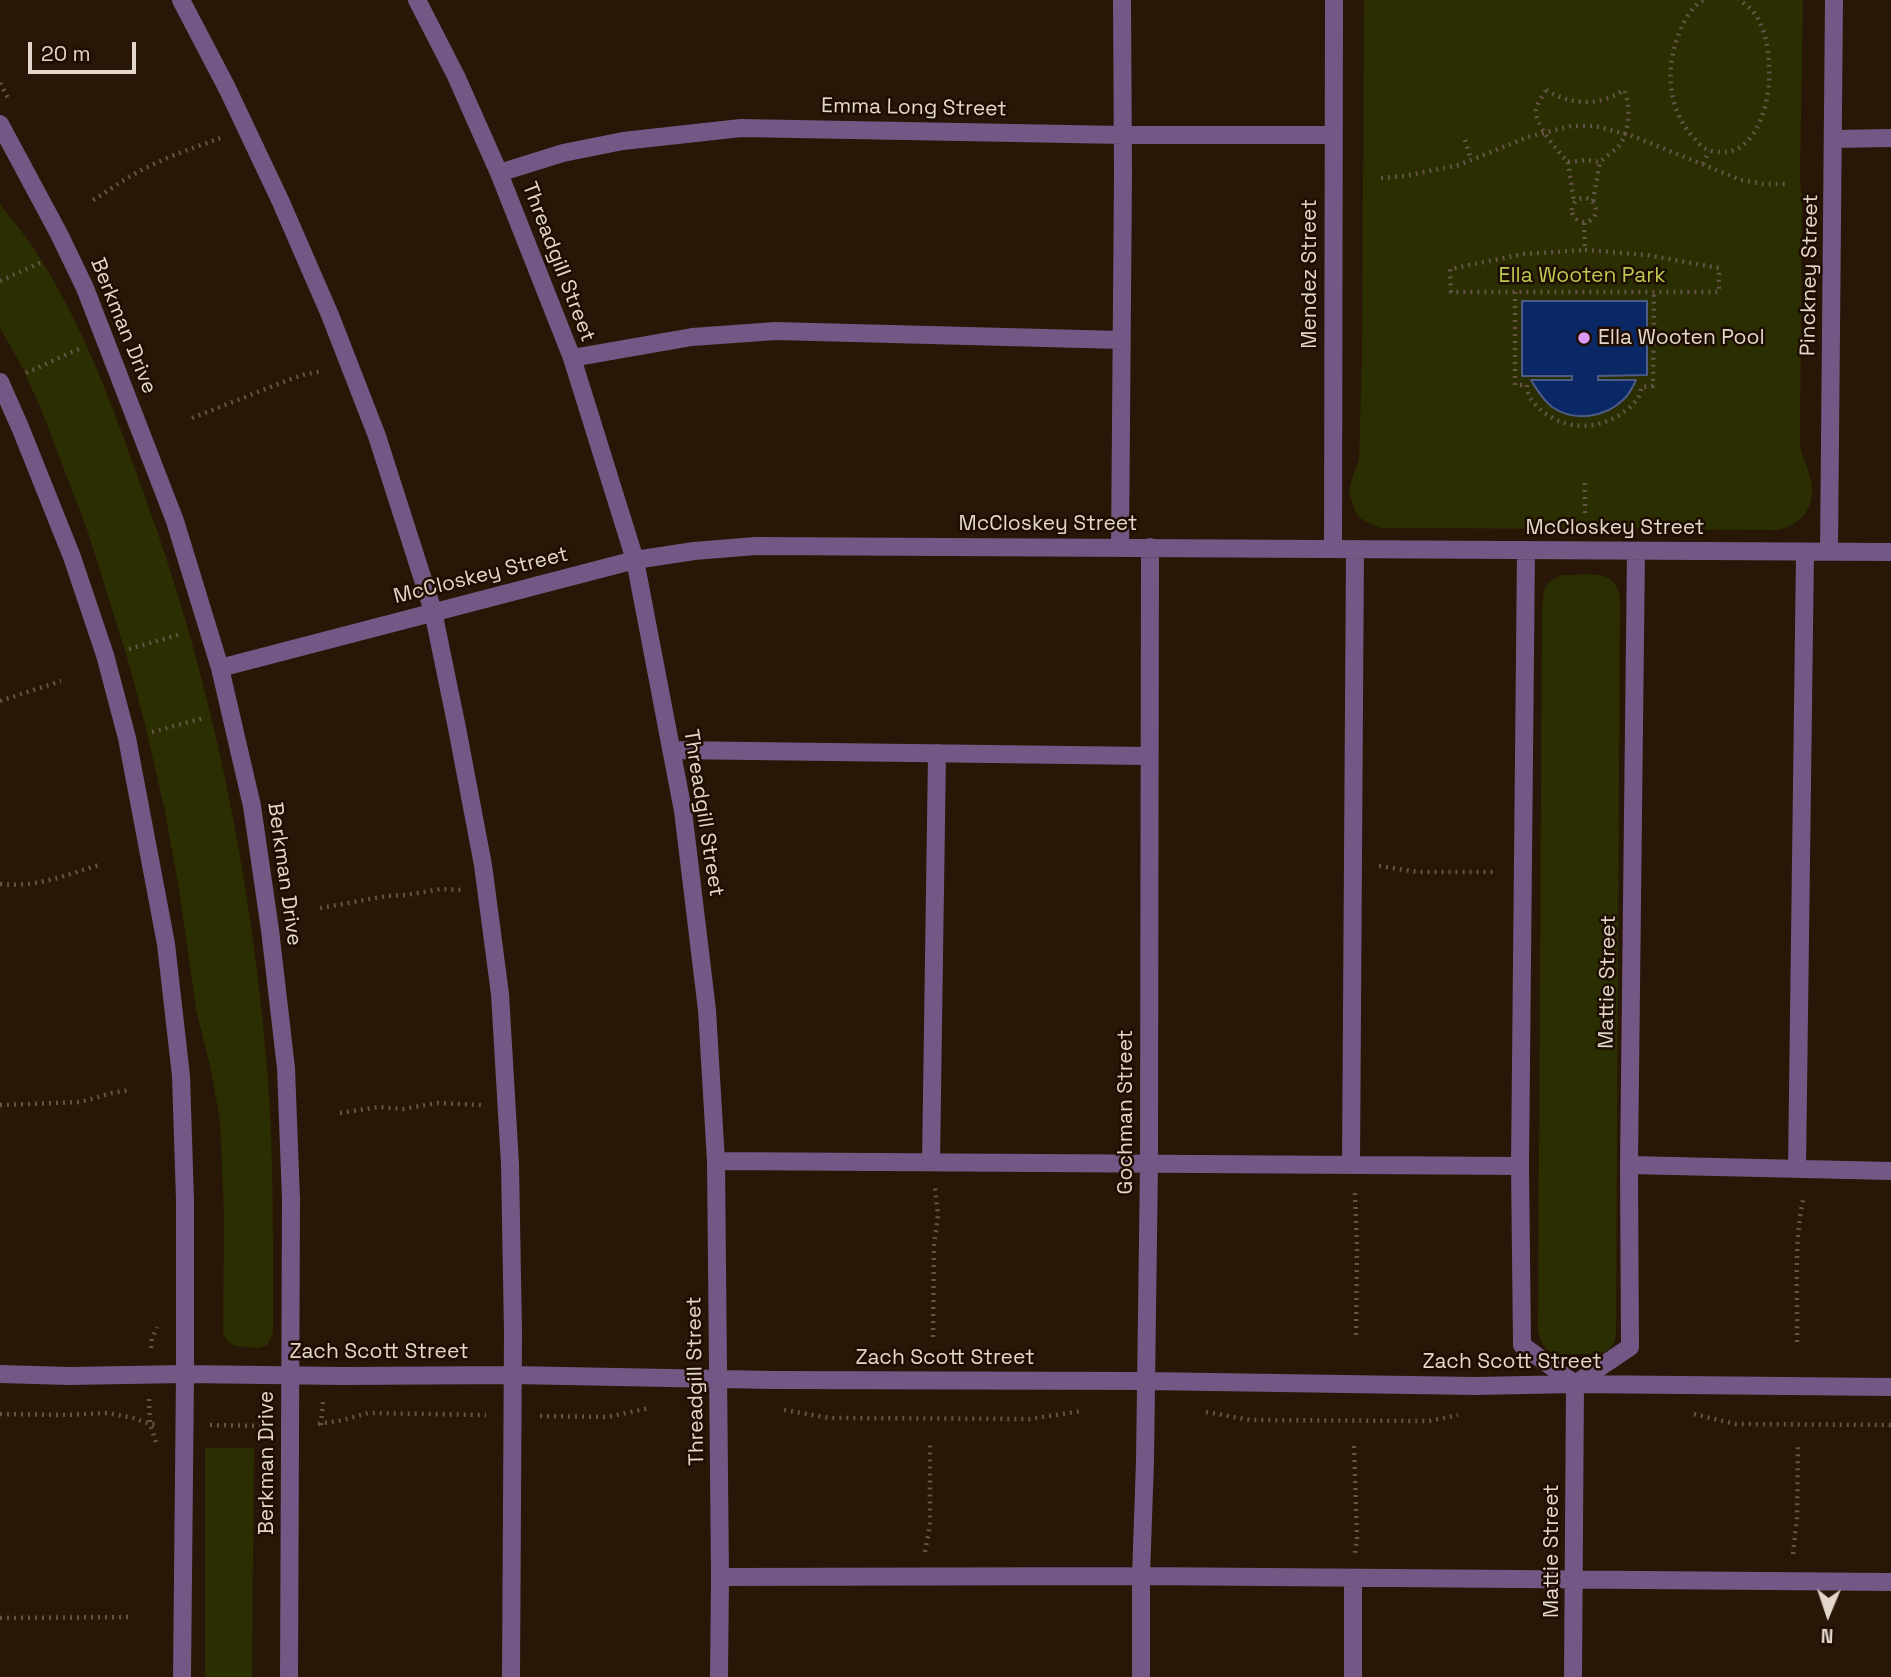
<!DOCTYPE html>
<html>
<head>
<meta charset="utf-8">
<style>
	body { margin:0 }
	#map { position:relative; width:1891px; height:1677px; overflow:hidden; background:#281606; font-family:"Space Grotesk",sans-serif }
	canvas { display:block }
	.north { position:absolute; left:1793px; top:1579px; width:70px; height:70px; -webkit-text-stroke:5px #1e0d01; paint-order:stroke; rotate:182deg; font-size:19px; font-weight:700; line-height:28px; text-align:center; color:#e3d6cb }
	.north::after { content:''; display:block; margin:auto; width:24px; height:32px; background:#e3d6cb; clip-path:polygon(50% 0,100% 100%,50% 72%,0 100%) }
	.scale { position:absolute; left:28px; top:42px; width:108px; height:32px; box-sizing:border-box; border:4px solid #e3d6cb; border-top:0; padding-left:9px; font-size:21px; line-height:24px; white-space:nowrap; color:#e3d6cb; -webkit-text-stroke:5px #1e0d01; paint-order:stroke }
</style>
</head>
<body>
<div id="map">
<canvas width="1891" height="1677"></canvas>
<div class="north">N</div>
<div class="scale">20 m</div>
</div>
<script>
const g = document.querySelector('canvas').getContext('2d');
g.lineJoin = 'round';
function fill(path, color) { g.fillStyle = color; g.fill(path, 'evenodd'); }
function trace(path, color, width, dash) { g.strokeStyle = color; g.lineWidth = width; g.lineCap = dash ? 'butt' : 'round'; g.setLineDash(dash || []); g.stroke(path); }
function write(font, color, halo, rows, align = 'center') {
  g.font = font + ' "Space Grotesk",sans-serif'; g.lineWidth = 5; g.setLineDash([]); g.textBaseline = 'middle'; g.strokeStyle = halo; g.fillStyle = color; for (const [text, x, y, turn = 0] of rows) {
    g.save(); g.translate(x, y); g.rotate((+turn || 0) * Math.PI / 180); g.textAlign = isNaN(turn) ? turn : align; if (halo) g.strokeText(text, 0, 0); g.fillText(text, 0, 0); g.restore();
  }
}
fill(new Path2D(`
	M 1364,0 L 1803,0 L 1800,180 L 1802,197 L 1800,447 C 1804,460 1810,473 1812,486 C 1814,510 1799,526 1777,530 L 1381,528 L 1366,522 L 1359,517 L 1354,509 L 1349,492 L 1352,479 L 1359,460 L 1362,355 Z
	M 0,203 C 12,220 27,237 38,255 C 85,328 115,413 144,494 C 213,682 252,879 268,1078 C 274,1163 273,1248 273,1333 L 267,1345 L 259,1348 L 235,1346 L 228,1342 L 223,1334 L 224,1216 L 220,1121 L 211,1070 L 196,1009 L 179,889 L 165,812 L 146,728 L 129,664 L 88,532 L 41,409 L 22,367 L 0,328 Z
	M 1562,575 C 1587,575 1618,567 1620,600 L 1616,1332 C 1615,1357 1594,1355 1575,1354 C 1565,1354 1555,1356 1548,1350 C 1541,1345 1540,1337 1538,1330 L 1542,608 C 1544,589 1543,582 1562,575 Z
	M 205,1448 L 254,1448 L 252,1677 L 205,1677 Z`), '#2a2e00');
const water = new Path2D(`
	M 1522,301 L 1647,301 L 1647,375 L 1598,376 L 1598,380 L 1636,380 C 1633,387 1629,394 1624,399 C 1605,418 1574,422 1552,407 C 1543,400 1537,390 1531,380 L 1572,380 L 1572,376 L 1522,376 Z`);
fill(water, '#0b2866');
trace(water, '#4c5c84', 2);
trace(new Path2D(`
	M 1703,0 C 1688,9 1680,29 1675,45 C 1666,77 1670,110 1692,136 C 1697,141 1702,148 1708,150 C 1710,151 1717,152 1719,152 C 1759,156 1772,94 1769,65 C 1768,41 1762,11 1738,0
	M 0,83 L 8,98
	M 1546,90 C 1571,105 1598,107 1624,90 C 1631,106 1630,132 1618,147 C 1613,152 1605,157 1600,162 L 1587,160 L 1568,162 C 1558,151 1535,126 1536,110 C 1537,103 1543,96 1546,90 Z
	M 1465,140 L 1471,159
	M 1568,162 L 1574,202
	M 1703,164 L 1709,151
	M 1381,178 L 1405,176 L 1459,165 L 1528,137 L 1571,126 L 1595,126 L 1630,135 L 1741,180 L 1763,184 L 1786,184
	M1572 210a12 12 0 1 1 24 0a12 12 0 1 1-24 0Z
	M 93,200 C 103,194 112,188 121,182 C 150,163 189,149 221,138
	M 1593,201 L 1600,162
	M 1584,223 L 1585,250
	M 1585,250 L 1647,255 L 1719,268 L 1719,292 L 1451,292 L 1450,269 L 1524,254 Z
	M 0,281 L 44,261
	M 1515,292 L 1515,385 L 1527,385 C 1527,395 1531,401 1539,408 C 1564,432 1601,431 1628,409 C 1635,402 1641,397 1641,387 L 1653,386 L 1654,293
	M 26,373 L 81,348
	M 192,418 L 291,379 L 306,374 L 323,371
	M 1585,483 L 1585,513
	M 129,649 L 181,634
	M 0,701 L 61,681
	M 152,732 L 204,718
	M 1379,866 L 1418,872 L 1493,872
	M 0,884 C 38,888 68,874 102,864
	M 320,908 L 387,896 L 406,895 L 441,889 L 462,890
	M 0,1105 L 81,1102 L 112,1093 L 131,1090
	M 340,1113 L 379,1107 L 403,1109 L 437,1103 L 481,1105
	M 1355,1193 L 1357,1248 L 1356,1339
	M 933,1337 L 934,1244 L 938,1216 L 935,1187
	M 1797,1342 C 1798,1294 1793,1242 1804,1196
	M 151,1348 L 152,1339 L 157,1327
	M 149,1399 L 150,1424 L 156,1442
	M 784,1410 L 830,1418 L 1030,1419 L 1082,1411
	M 1206,1412 L 1250,1420 L 1429,1421 L 1458,1415
	M 0,1414 L 66,1415 L 107,1413 L 133,1418 L 150,1424 L 159,1424
	M 1694,1414 L 1735,1424 L 1891,1425
	M 540,1416 L 607,1417 L 650,1408
	M 318,1424 L 343,1420 L 368,1413 L 486,1415
	M 210,1425 L 264,1426
	M 321,1425 L 323,1402
	M 1354,1446 L 1357,1538 L 1355,1553
	M 925,1552 L 930,1525 L 930,1445
	M 1793,1554 L 1797,1518 L 1798,1447
	M 0,1618 L 133,1617`), '#655446', 4.5, [2, 5]);
trace(new Path2D(`
	M 181,0 L 227,88 L 280,200 L 330,315 L 377,436 L 433,611 L 457,728 L 483,865 L 500,994 L 510,1164 L 513,1333 L 511,1677
	M 417,0 L 456,76 L 499,173 L 572,358 L 635,560 L 683,811 L 707,1010 L 716,1161 L 720,1577 L 719,1677
	M 0,124 L 59,234 L 85,288 L 175,521 L 220,668 L 252,806 L 270,930 L 286,1068 L 291,1199 L 289,1677
	M 1834,139 L 1891,138
	M 499,173 L 563,153 L 623,141 L 741,128 L 1123,135 L 1333,135
	M 572,358 L 692,337 L 776,331 L 1121,340
	M 0,382 L 20,427 L 72,557 L 105,655 L 127,738 L 166,944 L 181,1076 L 185,1200 L 185,1374 L 182,1677
	M 1120,546 L 1123,174 L 1122,0
	M 1333,548 L 1334,0
	M 1526,550 L 1520,1166 L 1522,1345 L 1575,1384
	M 1829,551 L 1834,0
	M 220,668 L 635,560 L 694,551 L 756,546 L 1891,552
	M 671,750 L 1149,756
	M 716,1161 L 1520,1166
	M 931,1162 L 937,753
	M 1351,1165 L 1355,549
	M 1629,1165 L 1891,1171
	M 1797,1169 L 1805,552
	M 0,1374 L 69,1376 L 185,1374 L 343,1376 L 513,1375 L 772,1380 L 1146,1381 L 1476,1386 L 1575,1384 L 1891,1387
	M 1575,1384 L 1630,1347 L 1629,1165 L 1636,551
	M 720,1577 L 1141,1576 L 1891,1582
	M 1141,1677 L 1141,1576 L 1145,1461 L 1149,1164 L 1150,547
	M 1353,1677 L 1353,1578
	M 1573,1677 L 1575,1384`), '#735785', 18);
for (const [x, y, r, color] of [
	[1584,338,7,"#dc99f5"]
]) { const dot = new Path2D(); dot.arc(x, y, r, 0, 2 * Math.PI); g.fillStyle = color; g.fill(dot); trace(dot, '#1e0d01', 2.5); }
write('21px', '#e3d6cb', '#1e0d01', [
	["Emma Long Street",914,108,1],
	["Threadgill Street",558,262,69],
	["Mendez Street",1310,274,-90],
	["Pinckney Street",1810,275,-89],
	["Berkman Drive",123,326,68],
	["McCloskey Street",1048,524],
	["McCloskey Street",1615,528],
	["McCloskey Street",481,576,-14],
	["Threadgill Street",703,813,81],
	["Berkman Drive",284,874,82],
	["Mattie Street",1608,982,-89],
	["Gochman Street",1126,1112,-90],
	["Zach Scott Street",379,1352],
	["Zach Scott Street",945,1358],
	["Zach Scott Street",1512,1362],
	["Threadgill Street",696,1381,-91],
	["Berkman Drive",267,1463,-90],
	["Mattie Street",1552,1551,-90]
]);
write('21px', '#bcc951', '#1e0d01', [
	["Ella Wooten Park",1582,276]
]);
write('21px', '#e3d6cb', '#1e0d01', [
	["Ella Wooten Pool",1598,338]
], 'left');
</script>
</body>
</html>
